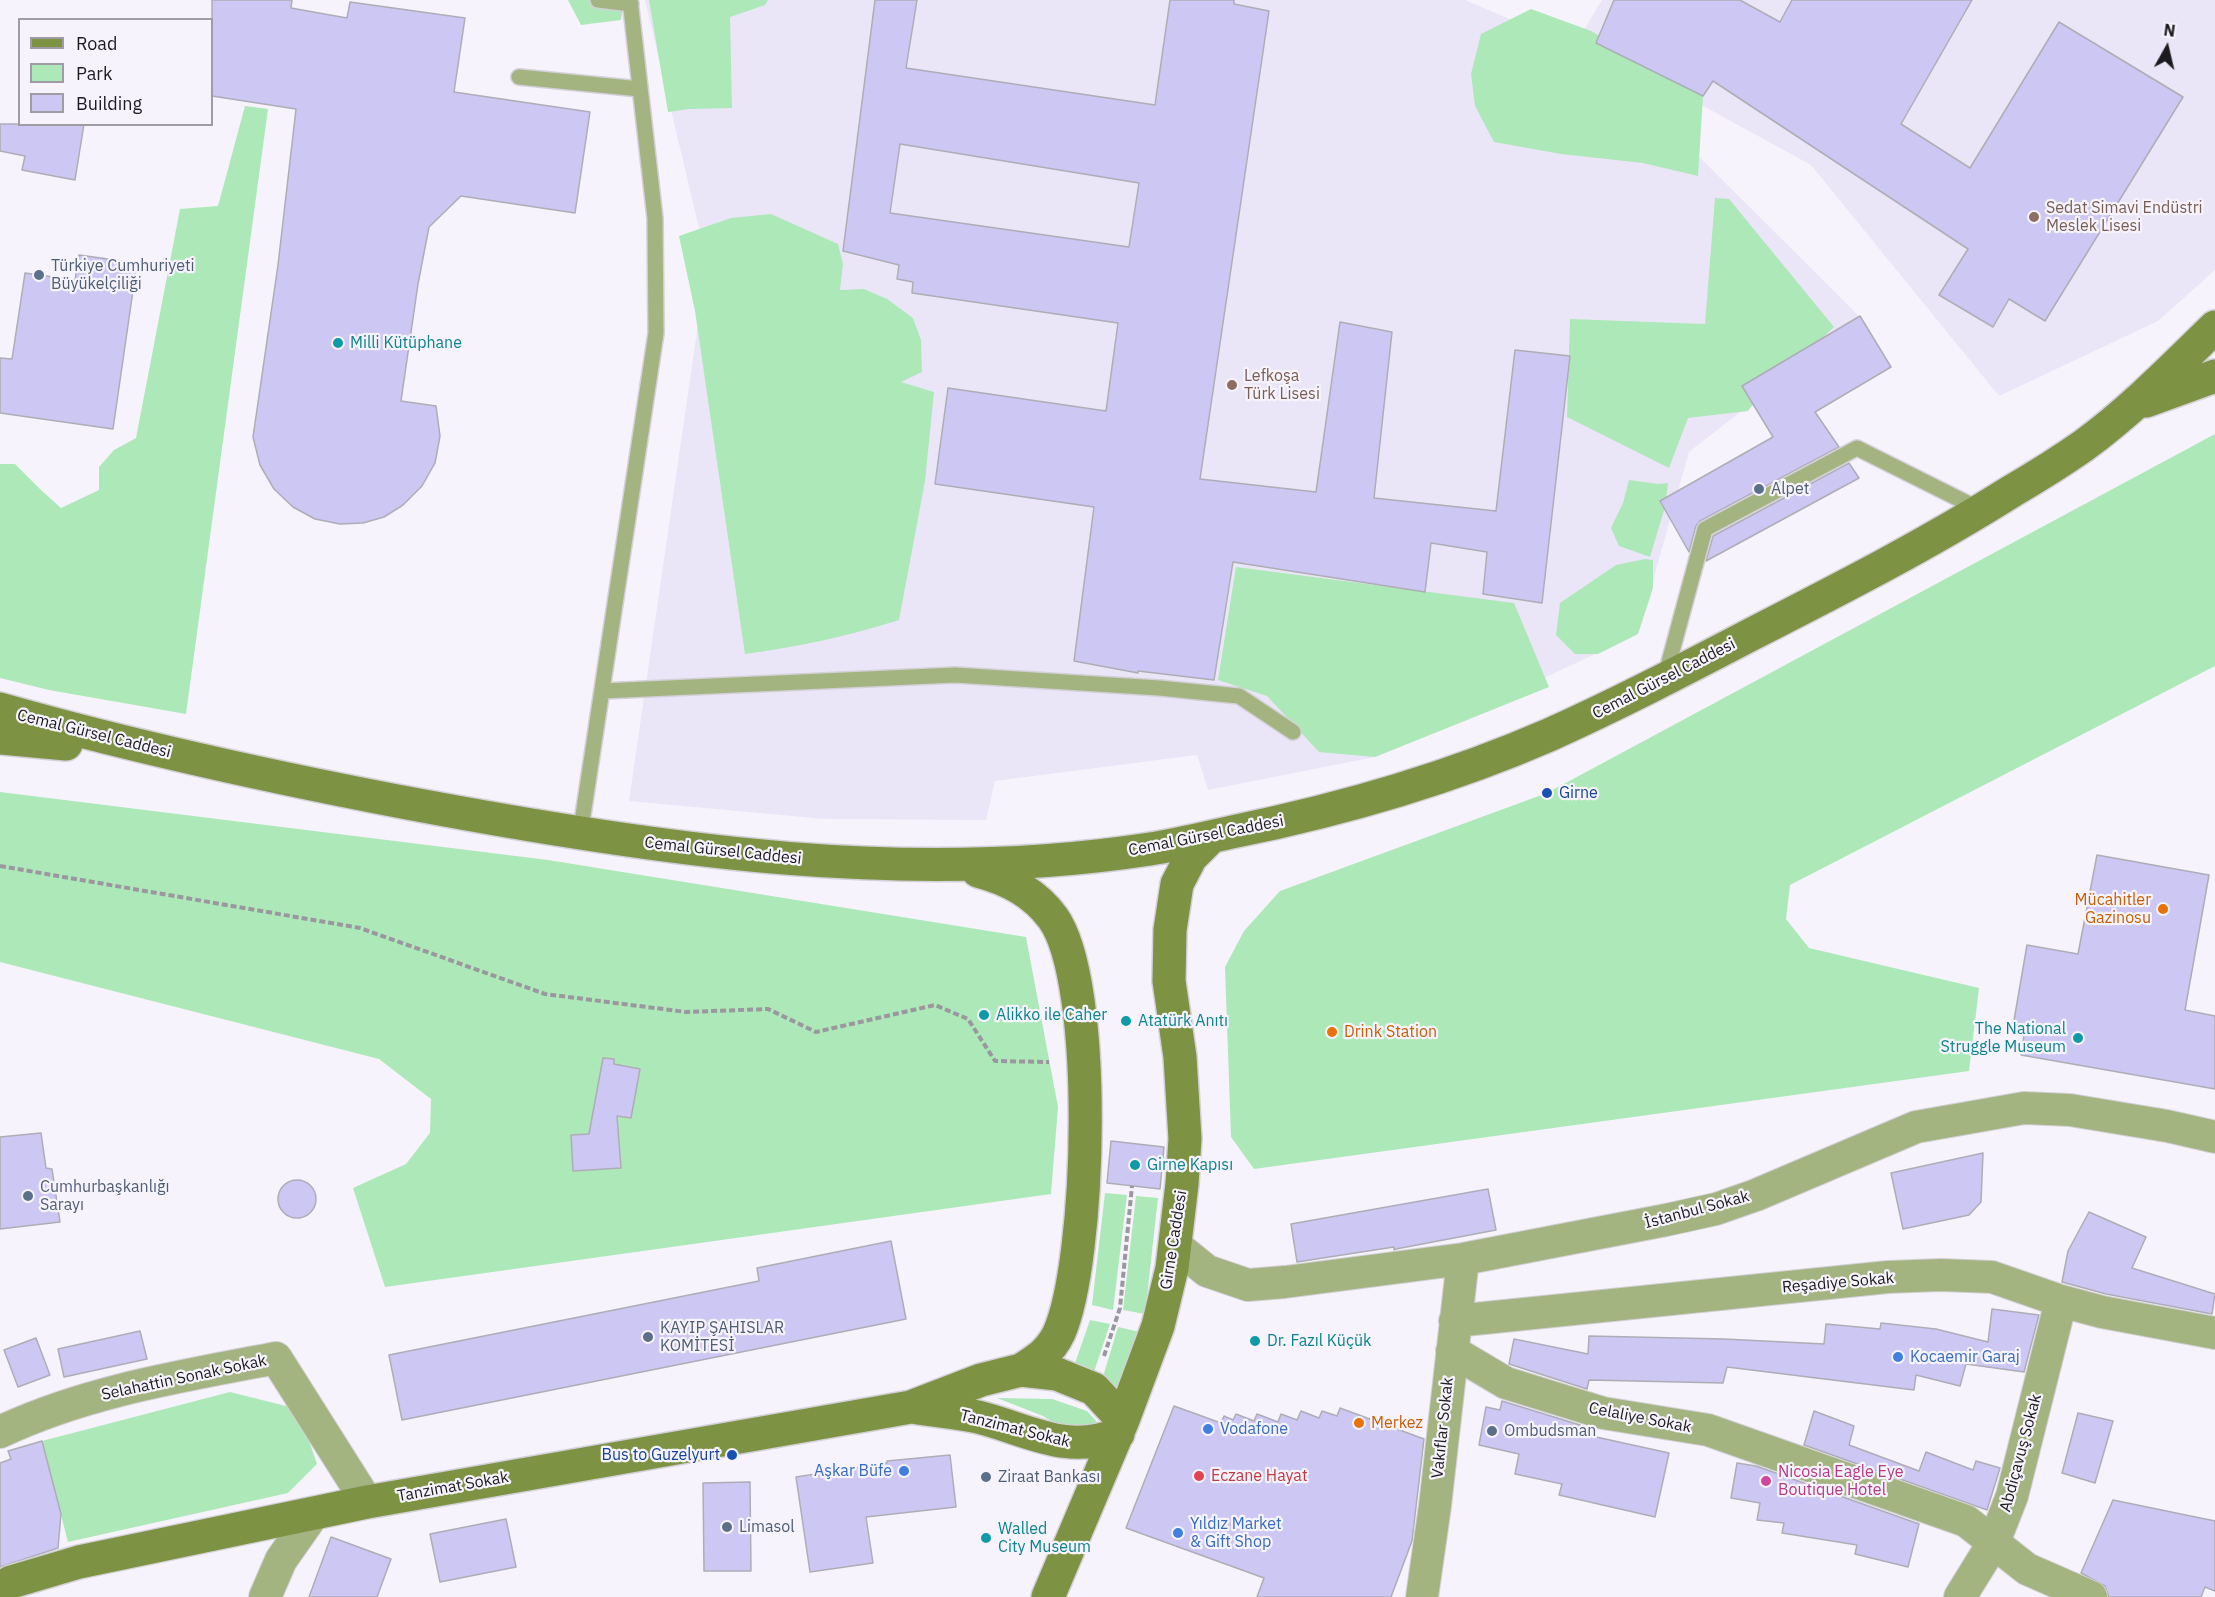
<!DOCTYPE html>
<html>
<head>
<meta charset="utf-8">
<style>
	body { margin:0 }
	#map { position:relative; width:2215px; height:1597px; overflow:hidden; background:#f6f3fc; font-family:"IBM Plex Sans",sans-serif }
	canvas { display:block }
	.legend { position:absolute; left:18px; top:18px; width:195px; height:108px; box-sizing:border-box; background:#f6f3fc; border:2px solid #9f9da3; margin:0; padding:8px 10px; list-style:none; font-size:18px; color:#1c1b1e }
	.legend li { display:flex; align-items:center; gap:12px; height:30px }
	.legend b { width:30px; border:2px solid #9f9da3 }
	.north { position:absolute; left:2137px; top:18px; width:60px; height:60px; -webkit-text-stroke:4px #f6f3fc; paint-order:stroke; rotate:8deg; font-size:16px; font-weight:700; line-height:24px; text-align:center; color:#1c1b1e }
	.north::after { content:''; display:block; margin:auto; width:21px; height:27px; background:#1c1b1e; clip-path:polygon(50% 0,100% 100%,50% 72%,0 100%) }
</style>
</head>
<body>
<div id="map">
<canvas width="2215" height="1597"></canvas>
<ul class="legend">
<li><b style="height:8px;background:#7d9343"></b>Road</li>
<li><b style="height:16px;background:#ade8b8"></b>Park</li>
<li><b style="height:16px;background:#ccc7f3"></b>Building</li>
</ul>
<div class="north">N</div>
</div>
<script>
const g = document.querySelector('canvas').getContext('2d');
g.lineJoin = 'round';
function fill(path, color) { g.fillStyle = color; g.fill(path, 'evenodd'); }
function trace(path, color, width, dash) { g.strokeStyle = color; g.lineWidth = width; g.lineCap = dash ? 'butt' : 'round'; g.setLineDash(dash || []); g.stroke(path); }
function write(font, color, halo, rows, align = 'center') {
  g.font = font + ' "IBM Plex Sans",sans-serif'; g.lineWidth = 4.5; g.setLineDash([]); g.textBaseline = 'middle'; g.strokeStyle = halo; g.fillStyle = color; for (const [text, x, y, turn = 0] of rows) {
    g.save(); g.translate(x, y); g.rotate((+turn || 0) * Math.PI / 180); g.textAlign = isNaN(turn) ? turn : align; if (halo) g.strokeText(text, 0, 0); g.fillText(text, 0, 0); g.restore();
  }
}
fill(new Path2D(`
	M 645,0 L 1465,0 L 1599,57 L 1861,318 L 1689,452 L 1638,634 L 1375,757 L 1208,790 L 1197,755 L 995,781 L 986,820 L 824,819 L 629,801 L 707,262 Z
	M 1602,0 L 2215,0 L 2215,270 L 2158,321 L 1999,396 L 1811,165 L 1579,38 Z`), '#ebe6f7');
fill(new Path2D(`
	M 568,0 L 624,0 L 621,20 L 581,25 Z
	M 649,0 L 768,0 L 765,5 L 730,17 L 732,108 L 689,109 L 668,112 Z
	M 1531,9 L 1591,31 L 1703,96 L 1698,176 L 1643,163 L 1561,154 L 1494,142 L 1475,106 L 1471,74 L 1481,34 Z
	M 245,106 L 268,109 L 186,714 L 49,690 L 0,678 L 0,464 L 15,464 L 41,490 L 61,508 L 99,490 L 99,467 L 114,450 L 136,438 L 180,209 L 218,206 Z
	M 1715,198 L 1729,199 L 1834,327 L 1761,394 L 1748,411 L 1688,418 L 1669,468 L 1567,417 L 1570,319 L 1705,324 Z
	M 771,214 L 838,244 L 843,264 L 840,290 L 864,289 L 887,299 L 913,318 L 921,340 L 922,372 L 901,382 L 934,392 L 925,481 L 899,620 C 849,636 797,647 745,654 L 695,311 L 679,236 L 731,218 Z
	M 2215,434 L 2215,666 L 1790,885 L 1786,919 L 1809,948 L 1979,988 L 1969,1071 L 1254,1169 L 1231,1137 L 1225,967 L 1244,931 L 1280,891 L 1547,793 Z
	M 1629,480 L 1658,484 L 1668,483 L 1665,507 L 1650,557 L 1619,546 L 1611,528 L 1623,503 Z
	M 1645,559 L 1653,560 L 1653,588 L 1638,634 L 1598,654 L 1575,654 L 1556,635 L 1560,603 L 1616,565 Z
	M 1236,567 L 1514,603 L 1549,687 L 1375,757 L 1319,752 L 1267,696 L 1218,680 Z
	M 0,792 L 548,860 L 1026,937 L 1058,1107 L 1051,1194 L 385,1287 L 353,1188 L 406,1164 L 430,1133 L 431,1099 L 379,1059 L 0,962 Z
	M 1105,1193 L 1127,1195 L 1113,1310 L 1092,1305 Z
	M 1136,1196 L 1158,1198 L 1145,1314 L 1123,1310 Z
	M 1090,1320 L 1110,1324 L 1088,1390 L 1073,1369 Z
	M 1118,1327 L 1140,1332 L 1121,1399 L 1098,1393 Z
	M 230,1392 L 298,1409 L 317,1464 L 288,1493 L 68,1542 L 42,1441 Z
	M 997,1398 L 1052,1399 L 1087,1411 L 1105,1431 L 1061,1427 L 1043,1416 Z`), '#ade8b8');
const building = new Path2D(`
	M 212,0 L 292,0 L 291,8 L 347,18 L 350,2 L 465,18 L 454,92 L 590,112 L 575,213 L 461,196 L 429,227 L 418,284 L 401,401 L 436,406 L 440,436 L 435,463 L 422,486 L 403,505 L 384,517 L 363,523 L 340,524 L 315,519 L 293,507 L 274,489 L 260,465 L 253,437 L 278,265 L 296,109 L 212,96 Z
	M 875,0 L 917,0 L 906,68 L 1155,105 L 1170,0 L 1234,0 L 1234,4 L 1269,11 L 1200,479 L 1316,492 L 1340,322 L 1392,332 L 1374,498 L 1496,511 L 1515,350 L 1570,356 L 1542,603 L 1483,594 L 1487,552 L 1431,543 L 1425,592 L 1233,562 L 1214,680 L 1138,671 L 1138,673 L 1074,661 L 1094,507 L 935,484 L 948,388 L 1106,411 L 1118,323 L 912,293 L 913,282 L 897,279 L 899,265 L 843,251 ZM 900,144 L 1139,183 L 1129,247 L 890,213 Z
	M 1614,0 L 1740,0 L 1780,22 L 1792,0 L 1972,0 L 1901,124 L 1970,168 L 2059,22 L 2183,97 L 2045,321 L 2009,299 L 1993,327 L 1939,295 L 1968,249 L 1713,81 L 1703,96 L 1596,43 Z
	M 0,124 L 84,124 L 75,180 L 22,170 L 25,156 L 0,151 Z
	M 79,255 L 137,263 L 113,429 L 0,413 L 0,358 L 12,359 L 25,273 L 75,280 Z
	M 1860,316 L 1891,367 L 1815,412 L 1839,447 L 1700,521 L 1696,526 L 1689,552 L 1660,501 L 1773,437 L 1742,386 Z
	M 1849,463 L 1859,478 L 1706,561 L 1713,536 Z
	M 2097,855 L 2209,875 L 2185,1010 L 2215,1016 L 2215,1089 L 2021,1055 L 2025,1028 L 2013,1026 L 2027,945 L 2078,954 Z
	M 603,1058 L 614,1059 L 614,1064 L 640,1069 L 631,1118 L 617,1116 L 621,1168 L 573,1171 L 571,1135 L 589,1134 Z
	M 41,1133 L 46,1168 L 52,1169 L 60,1222 L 0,1229 L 0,1137 Z
	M 1111,1141 L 1164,1147 L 1160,1189 L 1107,1183 Z
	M 1983,1153 L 1981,1202 L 1969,1215 L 1903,1229 L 1891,1173 Z
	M278 1199a19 19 0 1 1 38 0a19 19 0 1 1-38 0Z
	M 1488,1189 L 1496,1230 L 1396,1249 L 1394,1250 L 1394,1247 L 1297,1262 L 1291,1224 Z
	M 2089,1212 L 2146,1237 L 2132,1268 L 2215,1294 L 2212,1314 L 2106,1294 L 2062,1282 L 2068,1251 Z
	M 891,1241 L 906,1319 L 402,1420 L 389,1355 L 759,1281 L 757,1268 Z
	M 1992,1309 L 2039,1315 L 2024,1372 L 1966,1364 L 1960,1386 L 1916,1375 L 1914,1390 L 1727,1367 L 1723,1383 L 1589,1380 L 1587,1389 L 1509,1364 L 1514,1339 L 1588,1354 L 1589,1336 L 1724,1339 L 1824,1344 L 1826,1324 L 1880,1329 L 1881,1323 L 1936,1329 L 1988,1342 Z
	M 140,1331 L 147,1359 L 64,1377 L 58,1349 Z
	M 36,1338 L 50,1375 L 18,1387 L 4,1350 Z
	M 1502,1401 L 1580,1425 L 1578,1433 L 1669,1453 L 1655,1517 L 1559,1495 L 1562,1484 L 1515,1474 L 1519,1454 L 1479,1445 L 1486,1407 L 1500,1410 Z
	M 1174,1406 L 1221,1423 L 1224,1416 L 1233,1420 L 1236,1414 L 1254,1421 L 1257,1414 L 1278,1422 L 1281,1414 L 1297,1420 L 1301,1411 L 1319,1418 L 1322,1411 L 1337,1416 L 1340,1408 L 1424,1439 L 1412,1541 L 1391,1597 L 1257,1597 L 1264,1578 L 1126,1528 Z
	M 1814,1411 L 1854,1426 L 1849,1445 L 1919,1471 L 1926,1452 L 1973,1470 L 1976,1461 L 2000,1468 L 1987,1510 L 1804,1445 Z
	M 2078,1413 L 2113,1421 L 2095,1483 L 2062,1473 Z
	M 42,1441 L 61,1514 L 58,1548 L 0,1567 L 0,1463 L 11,1459 L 8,1451 Z
	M 950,1455 L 956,1507 L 866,1517 L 873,1563 L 810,1572 L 796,1477 L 887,1463 L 887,1461 Z
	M 1737,1463 L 1756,1466 L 1919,1524 L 1908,1567 L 1855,1554 L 1857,1545 L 1782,1533 L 1784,1523 L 1757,1520 L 1760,1503 L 1731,1498 Z
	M 750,1482 L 751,1571 L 704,1571 L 703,1483 Z
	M 2113,1500 L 2215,1521 L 2215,1591 L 2205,1587 L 2201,1597 L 2109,1597 L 2105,1586 L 2081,1573 Z
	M 506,1519 L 516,1567 L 440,1582 L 430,1534 Z
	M 331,1537 L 391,1559 L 377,1597 L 309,1597 Z`);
fill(building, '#ccc7f3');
trace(building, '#aeadb6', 1.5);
const lane = new Path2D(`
	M 598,0 L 631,4
	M 519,77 L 640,89
	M 1665,677 L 1705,529 L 1857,448 L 1981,510
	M 603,691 L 955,675 L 1159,688 L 1239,696 L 1293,732
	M 580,835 L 656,333 L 655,218 L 630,0`);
const street = new Path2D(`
	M 1176,1246 L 1207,1271 L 1248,1285 L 1285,1282 L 1463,1259 L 1666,1220 L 1716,1209 L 1756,1195 L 1916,1127 L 2024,1108 L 2070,1110 L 2167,1126 L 2215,1137
	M 1455,1321 L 1888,1277 L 1941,1275 L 1992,1277 L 2061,1301 L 2102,1312 L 2215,1333
	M 1452,1351 L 1506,1383 L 1603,1413 L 1708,1430 L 1966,1521 L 2027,1569 L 2091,1597
	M 0,1432 C 86,1391 183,1376 276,1358 L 367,1502
	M 265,1597 L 281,1560 L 314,1513
	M 1422,1597 L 1435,1506 L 1463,1259
	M 1960,1597 L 1994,1542 L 2012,1496 L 2061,1301`);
const secondary = new Path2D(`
	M 2146,401 L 2215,376
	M 0,709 C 141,749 285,780 429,807 C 666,851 910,886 1150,849 C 1177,845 1205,838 1232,832 C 1340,810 1448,779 1549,735 C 1618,704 1685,669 1752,634 C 1840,589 1928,544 2012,491 C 2036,477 2060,462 2083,446 C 2131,411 2172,369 2215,327
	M 0,738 L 66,744
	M 978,871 C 1008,879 1034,892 1053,918 C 1099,982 1091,1261 1059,1333 C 1050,1352 1037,1360 1021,1370
	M 913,1407 C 934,1411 957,1412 978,1417 C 1027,1429 1067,1456 1118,1434
	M 0,1589 L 11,1582 L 79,1562 L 367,1502 L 911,1407 L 981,1380 L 1021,1370 L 1057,1374 L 1094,1389 L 1123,1420
	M 1048,1597 L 1123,1420 L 1158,1326 L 1172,1268 L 1182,1184 L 1185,1139 L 1180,1057 L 1169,981 L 1170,930 L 1177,884 L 1191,857 L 1211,837`);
trace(lane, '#d3d0d8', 18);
trace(street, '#d3d0d8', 34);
trace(secondary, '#d3d0d8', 36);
trace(new Path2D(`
	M 0,866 L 360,928 L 545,994 L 686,1012 L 768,1009 L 816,1032 L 935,1005 L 968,1019 L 995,1061 L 1049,1062
	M 1104,1356 L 1120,1308 L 1132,1186`), '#9a979e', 4, [6, 3]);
trace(lane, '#a4b481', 15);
trace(street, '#a4b481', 32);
trace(secondary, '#7d9343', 33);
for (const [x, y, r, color] of [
	[2034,217,6,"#8d6e63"],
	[39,275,6,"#5c6f8a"],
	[338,343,6,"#0f9aa8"],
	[1232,385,6,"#8d6e63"],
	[1759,489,6,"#5c6f8a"],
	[1547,793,6,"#1a4fb4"],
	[2163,909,6,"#e8710a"],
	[984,1015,6,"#0f9aa8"],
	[1126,1021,6,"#0f9aa8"],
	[1332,1032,6,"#e8710a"],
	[2078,1038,6,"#0f9aa8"],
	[1135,1165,6,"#0f9aa8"],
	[28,1196,6,"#5c6f8a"],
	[648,1337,6,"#5c6f8a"],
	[1255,1341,6,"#0f9aa8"],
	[1898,1357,6,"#3f7fe0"],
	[1359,1423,6,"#e8710a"],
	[1208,1429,6,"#3f7fe0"],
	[1492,1431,6,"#5c6f8a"],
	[732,1455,6,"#1a4fb4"],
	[904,1471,6,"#3f7fe0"],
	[1199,1476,6,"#e0444e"],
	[986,1477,6,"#5c6f8a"],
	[1766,1481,6,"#d1479c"],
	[727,1527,6,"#5c6f8a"],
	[1178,1533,6,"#3f7fe0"],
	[986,1538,6,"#0f9aa8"]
]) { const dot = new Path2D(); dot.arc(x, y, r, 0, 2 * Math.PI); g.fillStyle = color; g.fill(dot); trace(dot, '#f6f3fc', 2); }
write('16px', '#785e54', '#f6f3fc', [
	["Sedat Simavi Endüstri",2046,208],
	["Meslek Lisesi",2046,226],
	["Lefkoşa",1244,376],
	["Türk Lisesi",1244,394]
], 'left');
write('16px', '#4e5e75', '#f6f3fc', [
	["Türkiye Cumhuriyeti",51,266],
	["Büyükelçiliği",51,284],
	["Alpet",1771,489],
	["Cumhurbaşkanlığı",40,1187],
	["Sarayı",40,1205],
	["KAYIP ŞAHISLAR",660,1328],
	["KOMİTESİ",660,1346],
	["Ombudsman",1504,1431],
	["Ziraat Bankası",998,1477],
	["Limasol",739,1527]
], 'left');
write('16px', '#0d838f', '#f6f3fc', [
	["Milli Kütüphane",350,343],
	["Alikko ile Caher",996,1015],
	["Atatürk Anıtı",1138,1021],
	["The National",2066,1029,"right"],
	["Struggle Museum",2066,1047,"right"],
	["Girne Kapısı",1147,1165],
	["Dr. Fazıl Küçük",1267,1341],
	["Walled",998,1529],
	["City Museum",998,1547]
], 'left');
write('16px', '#1c1b1e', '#f6f3fc', [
	["Cemal Gürsel Caddesi",1664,679,-27],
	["Cemal Gürsel Caddesi",94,734,14],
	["Cemal Gürsel Caddesi",1206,836,-11],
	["Cemal Gürsel Caddesi",723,851,6],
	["İstanbul Sokak",1697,1210,-15],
	["Girne Caddesi",1174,1240,-81],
	["Reşadiye Sokak",1838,1283,-5],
	["Selahattin Sonak Sokak",184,1378,-12],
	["Celaliye Sokak",1640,1418,11],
	["Vakıflar Sokak",1443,1428,-84],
	["Tanzimat Sokak",1015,1429,14],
	["Abdiçavuş Sokak",2021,1453,-75],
	["Tanzimat Sokak",453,1487,-10]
]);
write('16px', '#164399', '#f6f3fc', [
	["Girne",1559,793],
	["Bus to Guzelyurt",720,1455,"right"]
], 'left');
write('16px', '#c56008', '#f6f3fc', [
	["Mücahitler",2151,900,"right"],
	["Gazinosu",2151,918,"right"],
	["Drink Station",1344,1032],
	["Merkez",1371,1423]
], 'left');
write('16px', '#366cbe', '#f6f3fc', [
	["Kocaemir Garaj",1910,1357],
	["Vodafone",1220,1429],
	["Aşkar Büfe",892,1471,"right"],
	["Yıldız Market",1190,1524],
	["& Gift Shop",1190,1542]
], 'left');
write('16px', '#b23c85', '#f6f3fc', [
	["Nicosia Eagle Eye",1778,1472],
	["Boutique Hotel",1778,1490]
], 'left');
write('16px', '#be3a42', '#f6f3fc', [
	["Eczane Hayat",1211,1476]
], 'left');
</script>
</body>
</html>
